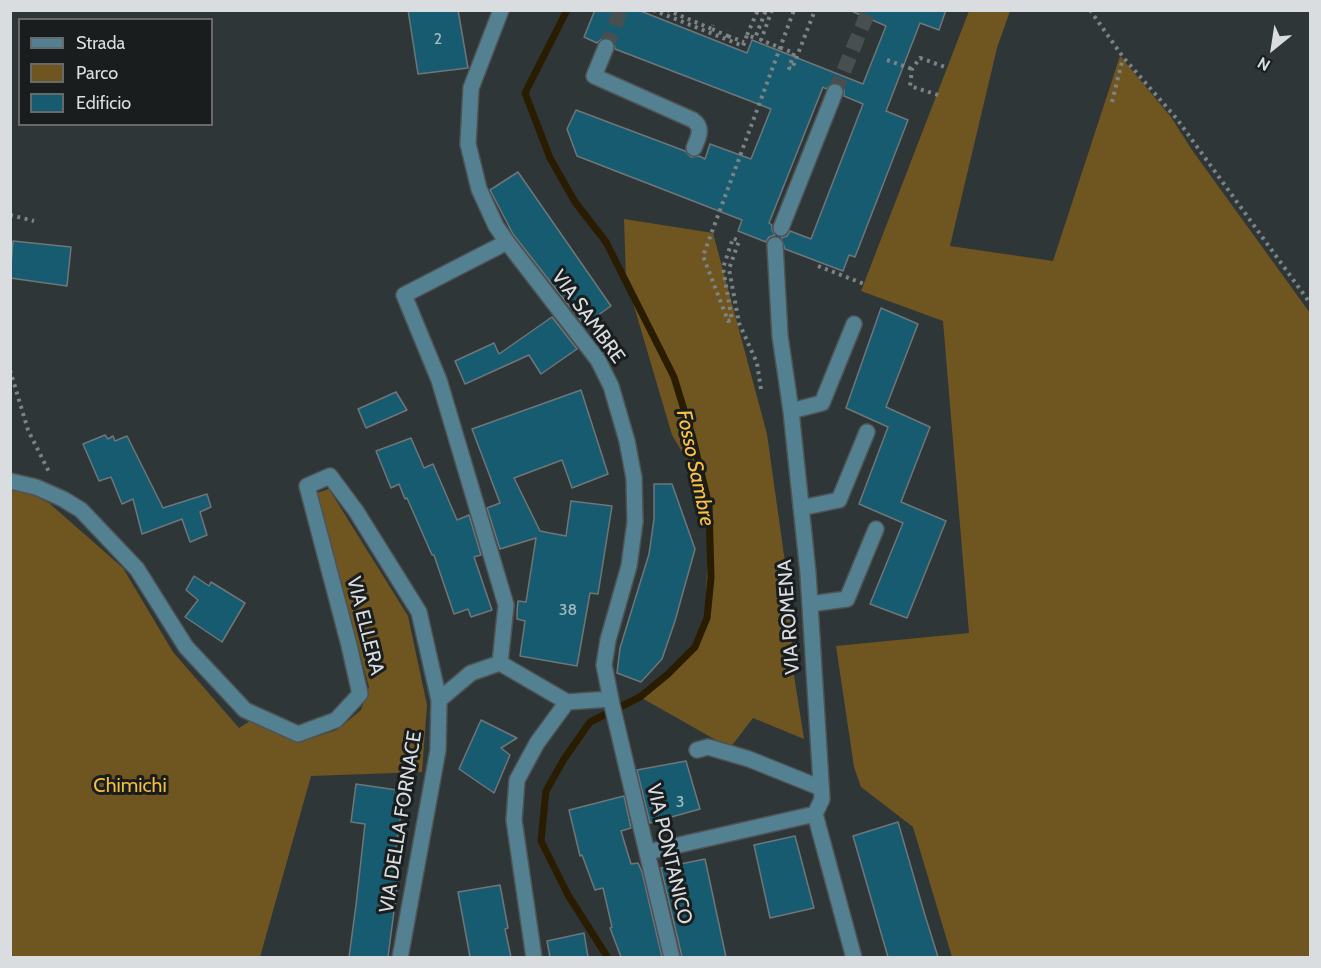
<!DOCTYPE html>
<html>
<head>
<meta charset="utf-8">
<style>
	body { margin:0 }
	#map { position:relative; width:1321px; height:968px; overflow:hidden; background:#2f3638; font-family:Cabin,sans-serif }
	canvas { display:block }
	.frame { position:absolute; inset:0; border:12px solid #d9dddf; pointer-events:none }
	.legend { position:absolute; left:18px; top:18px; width:195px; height:108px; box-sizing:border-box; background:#1a1d1e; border:2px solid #666a6b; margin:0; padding:8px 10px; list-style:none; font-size:18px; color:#d9dddf }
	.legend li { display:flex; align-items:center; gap:12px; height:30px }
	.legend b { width:30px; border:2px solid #666a6b }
	.north { position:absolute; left:1243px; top:18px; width:60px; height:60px; -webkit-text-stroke:4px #1a1d1e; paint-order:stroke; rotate:210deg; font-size:16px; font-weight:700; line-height:24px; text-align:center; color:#d9dddf }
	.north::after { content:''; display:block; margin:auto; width:21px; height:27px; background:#d9dddf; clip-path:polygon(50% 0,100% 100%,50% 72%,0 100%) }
</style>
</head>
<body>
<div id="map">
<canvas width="1321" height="968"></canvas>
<div class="frame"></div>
<ul class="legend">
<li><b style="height:8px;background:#548191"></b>Strada</li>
<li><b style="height:16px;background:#6f5520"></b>Parco</li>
<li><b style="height:16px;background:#175b70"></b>Edificio</li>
</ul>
<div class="north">N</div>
</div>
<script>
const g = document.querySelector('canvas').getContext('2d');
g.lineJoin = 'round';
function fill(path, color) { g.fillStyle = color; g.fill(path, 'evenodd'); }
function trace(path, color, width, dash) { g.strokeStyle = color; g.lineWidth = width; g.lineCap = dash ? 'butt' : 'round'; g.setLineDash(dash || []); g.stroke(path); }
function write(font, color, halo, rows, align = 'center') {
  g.font = font + ' Cabin,sans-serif'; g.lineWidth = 6; g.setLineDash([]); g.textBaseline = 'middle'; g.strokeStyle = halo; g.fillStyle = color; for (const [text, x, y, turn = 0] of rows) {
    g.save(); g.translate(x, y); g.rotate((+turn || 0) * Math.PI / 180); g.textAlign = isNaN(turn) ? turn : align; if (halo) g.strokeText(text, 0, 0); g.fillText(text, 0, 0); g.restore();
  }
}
fill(new Path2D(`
	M 969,11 L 1010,11 L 997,48 L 950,246 L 1053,261 L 1120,56 L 1171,117 L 1192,150 L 1310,313 L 1310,957 L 952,957 L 913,827 L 861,787 L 854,767 L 836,646 L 969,633 L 943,321 L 861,291 Z
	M 624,219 L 713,233 L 767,434 L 790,598 L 793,669 L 804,739 L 753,718 L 730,748 L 640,697 L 691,651 L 705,623 L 709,513 L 698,494 L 691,467 L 672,435 L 626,279 Z
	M 11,484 L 49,503 L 123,568 L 173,652 L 239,728 L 250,721 L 303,741 L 337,730 L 361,710 L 369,687 L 317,493 L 329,489 L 408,616 L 427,705 L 422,772 L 311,776 L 260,957 L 11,958 Z`), '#6f5520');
trace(new Path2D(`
	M 567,10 L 525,93 L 550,158 L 575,202 L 606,242 L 674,377 L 693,439 L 709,505 L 711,578 L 707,618 L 695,647 L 668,674 L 640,697 L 590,722 L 564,759 L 546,791 L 541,841 L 568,895 L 608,958`), '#291c00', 7);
const building = new Path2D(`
	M 408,10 L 458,10 L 468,68 L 418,74 Z
	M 595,10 L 638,10 L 747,53 L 752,40 L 863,84 L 886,26 L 849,10 L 946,10 L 939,30 L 920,23 L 886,111 L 908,120 L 855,257 L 849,255 L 843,271 L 785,249 L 781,238 L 787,236 L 790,231 L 811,239 L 863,104 L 844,96 L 844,90 L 839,83 L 833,83 L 826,89 L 823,87 L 769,223 L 772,225 L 772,230 L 775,235 L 769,237 L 766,242 L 738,231 L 742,220 L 577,156 L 567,129 L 576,110 L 685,151 L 691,157 L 699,156 L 705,159 L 710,144 L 751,159 L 771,109 L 615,49 L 614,42 L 609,38 L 604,37 L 597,43 L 584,37 Z
	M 518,172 L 611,306 L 584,325 L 513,234 L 490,190 Z
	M 13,241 L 71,247 L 67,286 L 10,278 Z
	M 881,308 L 918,324 L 886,407 L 930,427 L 901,502 L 946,521 L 907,618 L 870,604 L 903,523 L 859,504 L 888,427 L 846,408 Z
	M 552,317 L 577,349 L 541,374 L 529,355 L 465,384 L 455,361 L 494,343 L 499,354 Z
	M 581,390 L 608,474 L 572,488 L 562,460 L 514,478 L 540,531 L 566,536 L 571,501 L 612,506 L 598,594 L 590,593 L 577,666 L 520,656 L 525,621 L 517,619 L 517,612 L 518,601 L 526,602 L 536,538 L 500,549 L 487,508 L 500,503 L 472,429 Z
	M 396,392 L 407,410 L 366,428 L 358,409 Z
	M 105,435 L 108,439 L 113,436 L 115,441 L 127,436 L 163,508 L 207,494 L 211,507 L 200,512 L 207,535 L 190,542 L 182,519 L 142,534 L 133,499 L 122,504 L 111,477 L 99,481 L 83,444 Z
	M 411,438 L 424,468 L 433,464 L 457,520 L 469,515 L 481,555 L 474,557 L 492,610 L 471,617 L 468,609 L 454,614 L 434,555 L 432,555 L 407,498 L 405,499 L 399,484 L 391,488 L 376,451 Z
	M 654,484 L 672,484 L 695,549 L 675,621 L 662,659 L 641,682 L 617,673 L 620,648 L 649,554 L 654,519 Z
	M 194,576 L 209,586 L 211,582 L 245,603 L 222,642 L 185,617 L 198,600 L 186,590 Z
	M 481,720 L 517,738 L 501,748 L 510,755 L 494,793 L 459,769 Z
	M 686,761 L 700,809 L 650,823 L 637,770 Z
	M 356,784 L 404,791 L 395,856 L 401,857 L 388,957 L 349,957 L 356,905 L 365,824 L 351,822 Z
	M 624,796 L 631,828 L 621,831 L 631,864 L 638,863 L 642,872 L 662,957 L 621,957 L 610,928 L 612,927 L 603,888 L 595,890 L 582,855 L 580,856 L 569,810 Z
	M 898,822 L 924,912 L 938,957 L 888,957 L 879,926 L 853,836 Z
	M 795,836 L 814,908 L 770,918 L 754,845 Z
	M 705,859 L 726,957 L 682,957 L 661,868 Z
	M 500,885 L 508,928 L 505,929 L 511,957 L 470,957 L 458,892 Z
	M 584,933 L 588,957 L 550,957 L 547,941 Z`);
fill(building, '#175b70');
trace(building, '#6f7679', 1.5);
trace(new Path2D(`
	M 606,47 L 621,10
	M 835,92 L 869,10`), '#484f51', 15, [15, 8]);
const minor = new Path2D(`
	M 501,10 L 471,88 L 468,144 L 479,189 L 496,226 L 507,242 L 598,360 L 611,386 L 627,441 L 634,478 L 635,522 L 629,566 L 608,640 L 604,665 L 612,705 L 672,958
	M 606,47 L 594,76 L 693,120 C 704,128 698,138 694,148
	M 781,228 L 835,92
	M 791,411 L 822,403 L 854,324
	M 10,481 L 36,487 L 63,499 L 81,510 L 137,569 L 186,647 L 245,710 L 298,734 L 336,720 L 360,694 L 349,645 L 307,486 L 330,476 L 356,511 L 419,612 L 439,700 L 438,750 L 400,958
	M 801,508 L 839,500 L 867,432
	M 810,604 L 847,599 L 876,529
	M 500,663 L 506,605 L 439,380 L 404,295 L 507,242
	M 439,700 L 471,673 L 500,663 L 567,702 L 610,699
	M 697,750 L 708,747 L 749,759 L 821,788
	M 815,814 L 854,958
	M 648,852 L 815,814 L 822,799 L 808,573 L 791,411 L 780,336 L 775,245
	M 534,958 L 514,820 L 517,780 L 537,743 L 567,702`);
trace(minor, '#4e5456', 18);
trace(new Path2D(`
	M 653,10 L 743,46 L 747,35 L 755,38 L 766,10
	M 667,10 L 712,29 L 713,25
	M 772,10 L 761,40 L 794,53 L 789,68 L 792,69 L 815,10
	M 1090,10 L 1123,57 L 1177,119 L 1310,303
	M 712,29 L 728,36 L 729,31
	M 747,35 L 758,10
	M 728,36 L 744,42
	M 887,60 L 912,69
	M 938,95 L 910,86 L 912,69 L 920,58 L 948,68
	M 1112,102 L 1123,58
	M 10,215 L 34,221
	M 818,266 L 864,284
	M 10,370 L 28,430 L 50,474
	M 761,389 L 757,363 L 739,323 L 729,269 L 739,241 L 733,238 L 723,268 L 732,320 L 728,321 L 703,256 L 794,10`), '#7d8385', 4, [3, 4.5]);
trace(minor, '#548191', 15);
write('16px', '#a8bcc3', null, [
	["2",438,39],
	["38",568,610],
	["3",680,802]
]);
write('20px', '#d9dddf', '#1a1d1e', [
	["VIA SAMBRE",588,317,54],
	["VIA ROMENA",789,617,-94],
	["VIA ELLERA",365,626,76],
	["VIA DELLA FORNACE",401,822,-81],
	["VIA PONTANICO",669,854,77]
]);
write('20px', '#f7bd3d', '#1a1d1e', [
	["Chimichi",130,786]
]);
write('italic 21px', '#fdc244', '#1a1d1e', [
	["Fosso Sambre",695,468,78]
]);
</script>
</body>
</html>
